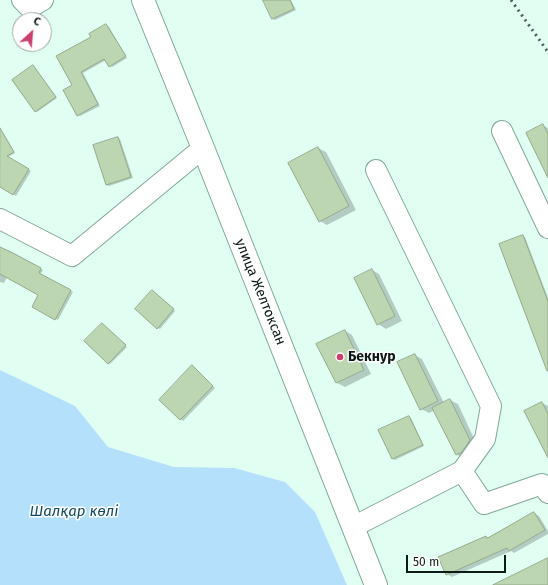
<!DOCTYPE html>
<html>
<head>
<meta charset="utf-8">
<style>
	body { margin:0 }
	#map { position:relative; width:548px; height:585px; overflow:hidden; background:#e0fff2; font-family:"Fira Sans",sans-serif }
	canvas { display:block }
	.north { position:absolute; left:12px; top:12px; width:40px; height:40px; box-sizing:border-box; background:#fff; border:1px solid #9ea4a2; border-radius:50%; rotate:26deg; font-size:11px; font-weight:700; line-height:16px; text-align:center; color:#0d1b16 }
	.north::after { content:''; display:block; margin:auto; width:14px; height:18px; background:#cc3e6c; clip-path:polygon(50% 0,100% 100%,50% 72%,0 100%) }
	.scale { position:absolute; left:406px; top:555px; width:100px; height:18px; box-sizing:border-box; border:2px solid #0d1b16; border-top:0; padding-left:5px; font-size:12px; line-height:14px; white-space:nowrap; color:#0d1b16; -webkit-text-stroke:3px #fff; paint-order:stroke }
</style>
</head>
<body>
<div id="map">
<canvas width="548" height="585"></canvas>
<div class="north">С</div>
<div class="scale">50 m</div>
</div>
<script>
const g = document.querySelector('canvas').getContext('2d');
g.lineJoin = 'round';
function fill(path, color) { g.fillStyle = color; g.fill(path, 'evenodd'); }
function trace(path, color, width, dash) { g.strokeStyle = color; g.lineWidth = width; g.lineCap = dash ? 'butt' : 'round'; g.setLineDash(dash || []); g.stroke(path); }
function write(font, color, halo, rows, align = 'center') {
  g.font = font + ' "Fira Sans",sans-serif'; g.lineWidth = 3; g.setLineDash([]); g.textBaseline = 'middle'; g.strokeStyle = halo; g.fillStyle = color; for (const [text, x, y, turn = 0] of rows) {
    g.save(); g.translate(x, y); g.rotate((+turn || 0) * Math.PI / 180); g.textAlign = isNaN(turn) ? turn : align; if (halo) g.strokeText(text, 0, 0); g.fillText(text, 0, 0); g.restore();
  }
}
fill(new Path2D(`
	M 0,370 L 75,406 L 108,447 L 174,467 L 234,468 L 285,482 L 315,512 L 347,585 L 0,585 Z`), '#b4e0fb');
fill(new Path2D(`
	M 264,0 L 291,0 L 296,10 L 275,20 L 273,19 Z
	M 106,25 L 109,27 L 127,58 L 112,67 L 110,66 L 106,60 L 83,73 L 100,106 L 80,116 L 77,115 L 73,85 L 92,37 Z
	M 33,66 L 35,68 L 57,98 L 37,112 L 35,111 Z
	M 543,126 L 548,128 L 548,176 Z
	M 1,132 L 3,133 L 15,153 L 8,157 L 31,171 L 16,196 L 0,186 L 0,133 Z
	M 118,138 L 120,139 L 133,178 L 109,186 L 107,185 Z
	M 318,148 L 326,152 L 356,210 L 327,225 L 320,221 Z
	M 523,236 L 525,237 L 548,298 L 548,371 Z
	M 0,248 L 13,253 L 43,270 L 40,275 L 73,292 L 58,320 L 33,307 L 39,295 L 7,277 L 4,283 L 0,282 Z
	M 372,270 L 379,274 L 402,321 L 386,329 L 378,324 Z
	M 154,292 L 175,311 L 160,329 L 158,328 Z
	M 102,324 L 127,347 L 110,364 L 108,363 Z
	M 345,331 L 352,335 L 371,374 L 345,387 L 337,383 L 318,344 Z
	M 414,355 L 422,359 L 444,403 L 450,400 L 458,404 L 477,445 L 464,459 L 456,454 L 435,410 L 429,413 L 421,409 Z
	M 194,368 L 215,388 L 183,421 L 160,400 Z
	M 542,403 L 548,406 L 548,456 Z
	M 409,417 L 411,418 L 424,446 L 395,460 L 393,459 L 380,431 Z
	M 534,513 L 539,516 L 548,531 L 548,534 L 514,553 L 511,551 L 452,577 L 447,574 L 486,537 L 489,538 Z`), '#0003');
const building = new Path2D(`
	M 263,0 L 290,0 L 294,9 L 272,19 Z
	M 106,24 L 126,56 L 109,67 L 104,59 L 81,72 L 98,104 L 77,116 L 63,90 L 72,85 L 56,56 L 91,37 L 89,34 Z
	M 33,65 L 56,97 L 35,112 L 12,80 Z
	M 543,124 L 548,134 L 548,178 L 526,133 Z
	M 0,128 L 14,152 L 7,156 L 29,169 L 13,195 L 0,187 Z
	M 118,137 L 131,177 L 106,185 L 93,145 Z
	M 318,147 L 349,206 L 319,222 L 288,163 Z
	M 523,235 L 548,301 L 548,371 L 547,371 L 499,244 Z
	M 0,247 L 13,253 L 41,268 L 39,273 L 71,290 L 55,320 L 32,307 L 38,295 L 0,274 Z
	M 372,269 L 395,316 L 377,325 L 354,278 Z
	M 152,290 L 174,309 L 157,329 L 135,309 Z
	M 102,323 L 126,345 L 108,364 L 84,341 Z
	M 345,330 L 364,370 L 336,383 L 316,344 Z
	M 415,354 L 438,401 L 420,410 L 397,362 Z
	M 192,365 L 213,386 L 180,420 L 159,400 Z
	M 450,399 L 470,440 L 462,452 L 456,455 L 432,408 Z
	M 542,402 L 548,414 L 548,458 L 524,411 Z
	M 409,416 L 423,445 L 392,459 L 378,430 Z
	M 534,512 L 545,530 L 509,551 L 507,548 L 446,575 L 438,557 L 486,536 L 487,538 Z
	M 548,558 L 548,585 L 493,585 Z`);
fill(building, '#bbd6b0');
trace(building, '#95a98d', 1);
const minor = new Path2D(`
	M 22,0 L 30,8 L 43,0
	M 502,131 L 548,228
	M 0,219 L 72,256 L 203,148
	M 462,471 L 484,504 L 542,484 L 548,493
	M 353,527 L 462,471 L 485,439 L 491,406 L 376,170`);
const major = new Path2D(`
	M 143,0 L 203,148 L 376,585`);
trace(minor, '#82a798', 22);
trace(major, '#82a798', 24);
trace(minor, '#fff', 20);
trace(major, '#fff', 22);
trace(new Path2D(`
	M 511,0 L 548,52`), '#4b5e57', 3, [2, 4]);
for (const [x, y, r, color] of [
	[340,357,4,"#cc3e6c"]
]) { const dot = new Path2D(); dot.arc(x, y, r, 0, 2 * Math.PI); g.fillStyle = color; g.fill(dot); trace(dot, '#fff', 1.5); }
write('14px', '#0d1b16', '#fff', [
	["улица Желтоксан",260,292,68]
]);
write('bold 14px', '#0d1b16', '#fff', [
	["Бекнур",348,357]
], 'left');
write('italic 15px', '#134a65', '#fff', [
	["Шалқар көлі",74,512]
]);
</script>
</body>
</html>
